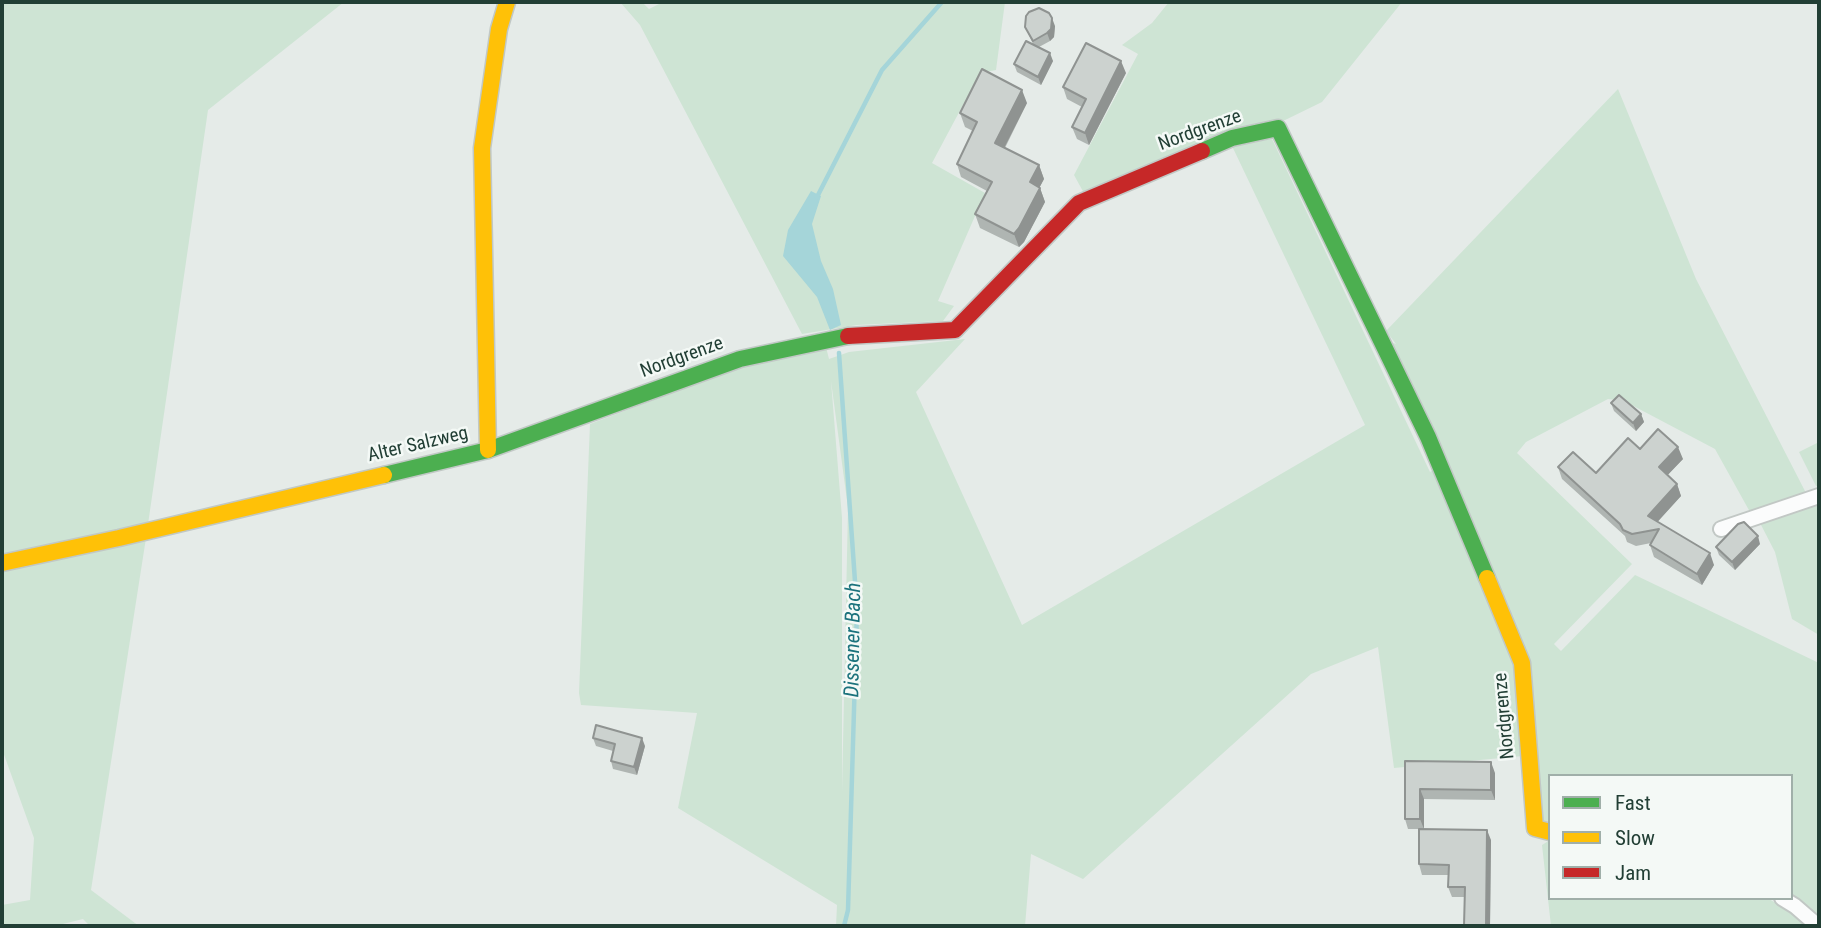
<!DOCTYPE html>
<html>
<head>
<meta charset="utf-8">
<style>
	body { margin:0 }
	#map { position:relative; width:1821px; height:928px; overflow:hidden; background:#e5ebe8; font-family:"Roboto Condensed",sans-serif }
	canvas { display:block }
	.frame { position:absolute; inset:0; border:4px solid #223f35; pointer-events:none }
	.legend { position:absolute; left:1548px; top:774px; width:245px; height:126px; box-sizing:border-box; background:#f4f9f6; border:2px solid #a0afa9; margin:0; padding:9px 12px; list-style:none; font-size:21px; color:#223f35 }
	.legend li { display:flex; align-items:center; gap:14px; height:35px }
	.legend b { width:35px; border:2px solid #a0afa9 }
</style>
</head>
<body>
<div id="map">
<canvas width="1821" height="928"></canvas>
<div class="frame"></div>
<ul class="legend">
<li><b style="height:9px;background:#4caf50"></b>Fast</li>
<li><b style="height:9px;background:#ffc107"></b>Slow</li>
<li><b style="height:9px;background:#c62828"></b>Jam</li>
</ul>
</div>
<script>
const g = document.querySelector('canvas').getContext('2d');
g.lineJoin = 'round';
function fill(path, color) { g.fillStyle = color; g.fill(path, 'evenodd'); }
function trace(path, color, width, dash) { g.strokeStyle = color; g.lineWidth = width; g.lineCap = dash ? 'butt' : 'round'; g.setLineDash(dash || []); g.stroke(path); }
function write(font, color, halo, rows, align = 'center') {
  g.font = font + ' "Roboto Condensed",sans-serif'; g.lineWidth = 5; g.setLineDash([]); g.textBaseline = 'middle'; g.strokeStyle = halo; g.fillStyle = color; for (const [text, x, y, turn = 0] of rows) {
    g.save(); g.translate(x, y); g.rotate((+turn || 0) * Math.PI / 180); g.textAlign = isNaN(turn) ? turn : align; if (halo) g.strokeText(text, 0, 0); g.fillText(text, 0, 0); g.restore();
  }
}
fill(new Path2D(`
	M 2,2 L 344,2 L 208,110 L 146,538 L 91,890 L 139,926 L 90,926 L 83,919 L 55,926 L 2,926 L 2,905 L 30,900 L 34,838 L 2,749 Z
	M 620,2 L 642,2 L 649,9 L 663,2 L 1005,2 L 996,70 L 980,73 L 932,163 L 985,193 L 938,301 L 954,306 L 943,321 L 857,325 L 802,334 L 640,25 Z
	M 1169,2 L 1402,2 L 1322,102 L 1279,123 L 1085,195 L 1074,175 L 1138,54 L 1122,45 L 1152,23 Z
	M 1618,89 L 1696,279 L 1806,493 L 1750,512 L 1715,449 L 1624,401 L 1608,399 L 1526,442 L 1517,453 L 1632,564 L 1554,644 L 1561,651 L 1635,575 L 1819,663 L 1819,920 L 1791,896 L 1791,776 L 1550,776 L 1550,830 L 1538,812 L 1523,756 L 1394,768 L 1378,647 L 1311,674 L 1083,879 L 1031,854 L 1025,926 L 836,926 L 837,905 L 678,808 L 697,713 L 581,705 L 579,693 L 590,424 L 735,369 L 826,347 L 829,359 L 849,352 L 965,339 L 916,392 L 1022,625 L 1365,425 L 1232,146 L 1272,139 L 1430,472 L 1447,461 L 1385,340 L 1396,344 L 1386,331 ZM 831,381 L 848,508 L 842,792 L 842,518 Z
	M 1819,442 L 1819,485 L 1816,486 L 1799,452 Z
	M 1819,498 L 1819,635 L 1792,619 L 1775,552 L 1760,523 Z
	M 1550,840 L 1550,898 L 1767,898 L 1792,912 L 1808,926 L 1551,926 L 1542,845 Z`), '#cee4d4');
fill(new Path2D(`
	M 811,191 L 821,196 L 812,224 L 821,261 L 833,289 L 841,325 L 830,330 L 817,297 L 783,256 L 788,230 Z`), '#a5d5d9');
trace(new Path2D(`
	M 817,197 L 882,70 L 942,2
	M 839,353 L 857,610 L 848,910 L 844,926`), '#a5d5d9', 4.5);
const street = new Path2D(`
	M 1721,529 L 1819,496
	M 1782,898 L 1795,906 L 1818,926`);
const fast = new Path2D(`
	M 1202,151 L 1232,138 L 1278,128 L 1428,437 L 1487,578
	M 384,475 L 488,450 L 740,359 L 848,336`);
const slow = new Path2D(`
	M 488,450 L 482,148 L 499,29 L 507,2
	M 2,563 L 119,538 L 384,475
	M 1487,578 L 1522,663 L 1535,828 L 1550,832`);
const jam = new Path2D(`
	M 848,336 L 955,330 L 1079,203 L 1202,151`);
trace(street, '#c2c8c5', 18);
trace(fast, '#c1c8c5', 19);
trace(slow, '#c1c8c5', 19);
trace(jam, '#c1c8c5', 19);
trace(street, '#fbfcfc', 14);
trace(fast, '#4caf50', 16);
trace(slow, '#ffc107', 16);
trace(jam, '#c62828', 16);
fill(new Path2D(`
	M 1055,26 L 1054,37 L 1050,41 L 1039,47 L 1053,61 L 1041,85 L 1017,72 L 1014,64 L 1033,44 L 1025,27 Z
	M 1126,73 L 1089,145 L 1077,139 L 1072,127 L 1082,107 L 1067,99 L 1063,87 Z
	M 1027,103 L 1005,148 L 1039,165 L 1044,179 L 1039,188 L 1040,188 L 1045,202 L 1024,242 L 1019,247 L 980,228 L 975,214 L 987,191 L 961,177 L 957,164 L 973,131 L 965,127 L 960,113 Z
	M 1611,403 L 1641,414 L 1644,422 L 1636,431 L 1614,411 Z
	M 1640,449 L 1683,459 L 1667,475 L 1677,484 L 1681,496 L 1657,522 L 1714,565 L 1702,585 L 1654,557 L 1650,545 L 1651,543 L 1636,546 L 1627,542 L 1625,536 L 1562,479 L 1558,467 L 1596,473 Z
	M 1760,544 L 1735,570 L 1719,555 L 1716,547 Z
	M 593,738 L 645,746 L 637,775 L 613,769 L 611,761 L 613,751 L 596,746 Z
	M 1405,761 L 1495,773 L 1495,800 L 1424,799 L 1424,829 L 1491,840 L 1490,926 L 1464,926 L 1465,897 L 1452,897 L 1448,887 L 1449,875 L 1422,875 L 1419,864 L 1419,829 L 1408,829 L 1405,819 Z`), '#afb5b2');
fill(new Path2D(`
	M 1052,18 L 1055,26 L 1054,37 L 1050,41 L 1047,33 Z
	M 1050,53 L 1053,61 L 1041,85 L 1038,77 Z
	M 1121,61 L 1126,73 L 1089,145 L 1085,133 Z
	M 1022,90 L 1027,103 L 1000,156 L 995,143 Z
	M 1039,165 L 1044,179 L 1035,196 L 1030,182 Z
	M 1040,188 L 1045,202 L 1024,242 L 1019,247 L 1014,234 Z
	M 1641,414 L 1644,422 L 1636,431 L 1633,423 Z
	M 1678,447 L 1683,459 L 1664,479 L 1659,467 Z
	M 1677,484 L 1681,496 L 1652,528 L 1648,516 Z
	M 1758,536 L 1760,544 L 1735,570 L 1732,562 Z
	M 1710,553 L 1714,565 L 1702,585 L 1697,574 Z
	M 642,738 L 645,746 L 637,775 L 634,767 Z
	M 1491,762 L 1495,773 L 1495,800 L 1491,790 Z
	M 1420,789 L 1424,799 L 1424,829 L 1420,819 Z
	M 1487,830 L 1491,840 L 1490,926 L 1486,926 Z`), '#8f9391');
const building = new Path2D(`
	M 1039,8 L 1049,13 L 1052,18 L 1051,29 L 1047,33 L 1033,41 L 1025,27 L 1026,16 L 1029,12 Z
	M 1026,41 L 1050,53 L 1038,77 L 1014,64 Z
	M 1086,43 L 1121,61 L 1085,133 L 1072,127 L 1086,99 L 1063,87 Z
	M 982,69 L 1022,90 L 995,143 L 1039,165 L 1030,182 L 1040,188 L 1019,228 L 1014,234 L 975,214 L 992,182 L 957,164 L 977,122 L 960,113 Z
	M 1619,395 L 1641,414 L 1633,423 L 1611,403 Z
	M 1658,429 L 1678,447 L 1659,467 L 1677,484 L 1648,516 L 1710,553 L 1697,574 L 1650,545 L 1659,529 L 1632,534 L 1623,530 L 1620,524 L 1558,467 L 1573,452 L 1596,473 L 1628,438 L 1640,449 Z
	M 1744,522 L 1758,536 L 1732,562 L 1716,547 L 1738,524 Z
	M 596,725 L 642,738 L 634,767 L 611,761 L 615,744 L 593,738 Z
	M 1405,761 L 1491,762 L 1491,790 L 1420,789 L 1420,819 L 1405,819 Z
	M 1419,829 L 1487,830 L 1486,926 L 1464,926 L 1465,887 L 1448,887 L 1449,865 L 1419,864 Z`);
fill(building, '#ccd2cf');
trace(building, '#8f9391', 2);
write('19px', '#223f35', '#f4f9f6', [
	["Nordgrenze",1200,131,-20],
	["Nordgrenze",682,358,-20],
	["Alter Salzweg",418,445,-13],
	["Nordgrenze",1505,716,-95]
]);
write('italic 21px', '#1b727c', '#f4f9f6', [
	["Dissener Bach",854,640,-89]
]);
</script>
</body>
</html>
